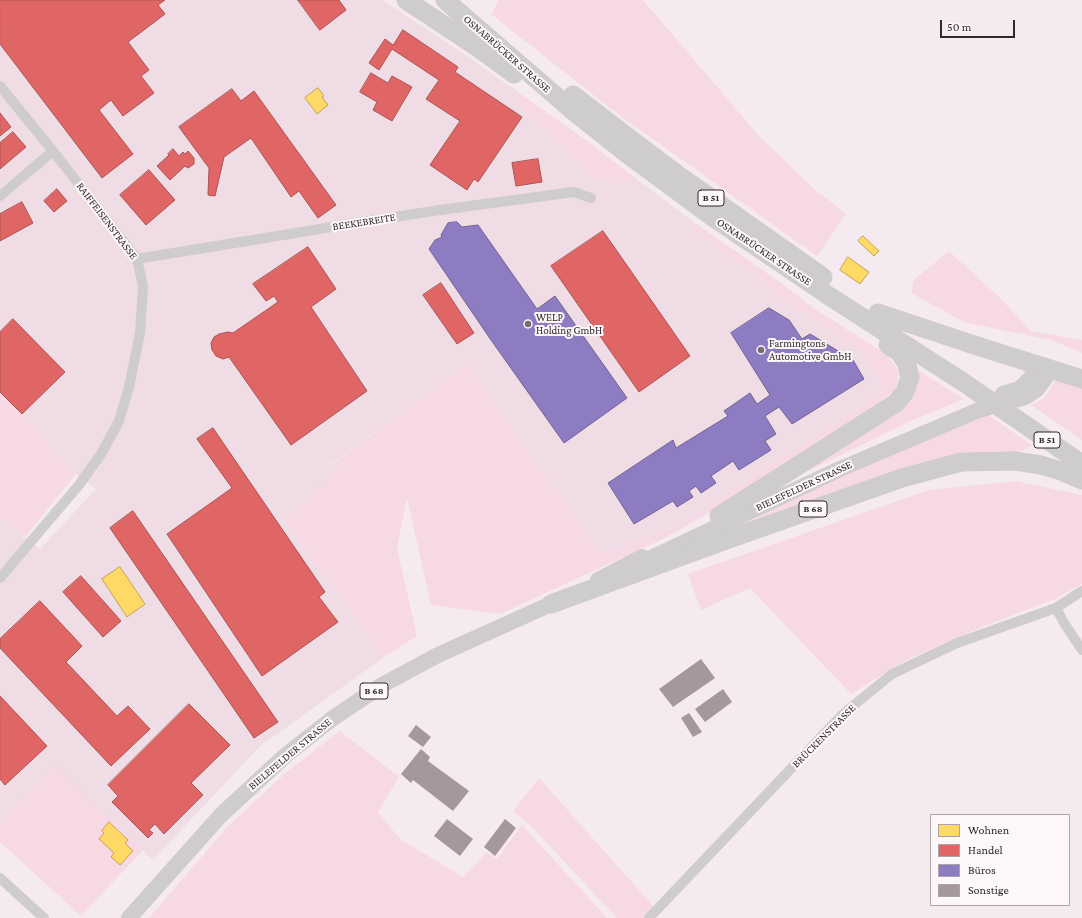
<!DOCTYPE html>
<html>
<head>
<meta charset="utf-8">
<style>
	body { margin:0 }
	#map { position:relative; width:1082px; height:918px; overflow:hidden; background:#f5eaef; font-family:"Crimson Pro",serif }
	canvas { display:block }
	.legend { position:absolute; left:930px; top:814px; width:140px; height:92px; box-sizing:border-box; background:#fef7fa; border:1px solid #aca5a8; margin:0; padding:5px 7px; list-style:none; font-size:12px; color:#30292c }
	.legend li { display:flex; align-items:center; gap:8px; height:20px }
	.legend b { width:20px; border:1px solid #aca5a8 }
	.scale { position:absolute; left:940px; top:20px; width:75px; height:18px; box-sizing:border-box; border:2px solid #30292c; border-top:0; padding-left:5px; font-size:12px; line-height:14px; white-space:nowrap; color:#30292c; -webkit-text-stroke:3px #fef7fa; paint-order:stroke }
</style>
</head>
<body>
<div id="map">
<canvas width="1082" height="918"></canvas>
<ul class="legend">
<li><b style="height:11px;background:#ffd966"></b>Wohnen</li>
<li><b style="height:11px;background:#e06666"></b>Handel</li>
<li><b style="height:11px;background:#8e7cc3"></b>Büros</li>
<li><b style="height:11px;background:#a6969e"></b>Sonstige</li>
</ul>
<div class="scale">50 m</div>
</div>
<script>
const g = document.querySelector('canvas').getContext('2d');
g.lineJoin = 'round';
function fill(path, color) { g.fillStyle = color; g.fill(path, 'evenodd'); }
function trace(path, color, width, dash) { g.strokeStyle = color; g.lineWidth = width; g.lineCap = dash ? 'butt' : 'round'; g.setLineDash(dash || []); g.stroke(path); }
function write(font, color, halo, rows, align = 'center') {
  g.font = font + ' "Crimson Pro",serif'; g.lineWidth = 4; g.setLineDash([]); g.textBaseline = 'middle'; g.strokeStyle = halo; g.fillStyle = color; for (const [text, x, y, turn = 0] of rows) {
    g.save(); g.translate(x, y); g.rotate((+turn || 0) * Math.PI / 180); g.textAlign = isNaN(turn) ? turn : align; if (halo) g.strokeText(text, 0, 0); g.fillText(text, 0, 0); g.restore();
  }
}
fill(new Path2D(`
	M 0,0 L 382,0 L 461,52 L 518,92 L 518,105 L 582,166 L 588,179 L 609,180 L 612,186 L 635,178 L 695,223 L 691,229 L 742,267 L 760,278 L 773,294 L 862,352 L 877,374 L 883,392 L 675,527 L 600,553 L 467,364 L 330,465 L 342,468 L 284,521 L 384,657 L 259,747 L 153,860 L 53,766 L 0,824 L 0,519 L 40,549 L 96,489 L 76,474 L 22,414 L 0,392 Z`), '#efdce4');
fill(new Path2D(`
	M 499,0 L 643,0 L 758,135 L 812,187 L 846,214 L 817,256 L 611,109 L 491,14 Z
	M 518,92 L 590,143 L 635,178 L 612,186 L 609,180 L 588,179 L 582,166 L 518,105 Z
	M 695,223 L 781,283 L 812,307 L 887,355 L 899,372 L 896,389 L 878,404 L 719,507 L 663,539 L 500,614 L 431,605 L 407,498 L 397,548 L 417,636 L 384,657 L 284,521 L 341,468 L 330,466 L 467,364 L 600,553 L 675,527 L 883,392 L 877,374 L 862,352 L 773,294 L 760,278 L 742,267 L 691,229 Z
	M 949,251 L 1001,299 L 1031,331 L 1082,340 L 1082,353 L 1051,340 L 964,322 L 911,293 L 914,280 Z
	M 913,367 L 964,399 L 917,418 L 779,485 L 894,410 Z
	M 1057,377 L 1082,386 L 1082,440 L 1031,405 L 1045,398 Z
	M 0,392 L 22,414 L 76,474 L 25,537 L 0,519 Z
	M 988,415 L 1032,445 L 1017,454 L 740,530 L 737,524 L 953,426 Z
	M 1016,481 L 1082,495 L 1082,584 L 1055,599 L 979,628 L 904,661 L 851,694 L 750,588 L 701,610 L 688,574 L 929,490 Z
	M 340,731 L 399,777 L 378,812 L 400,839 L 463,877 L 487,852 L 497,859 L 522,825 L 607,918 L 149,918 L 228,826 L 288,771 Z
	M 53,765 L 143,850 L 81,916 L 0,842 L 0,824 Z
	M 539,778 L 654,907 L 643,918 L 617,918 L 531,826 L 513,811 Z`), '#f7d9e6');
const homes = new Path2D(`
	M 318,88 L 324,96 L 322,97 L 328,105 L 317,114 L 305,98 Z
	M 863,236 L 879,251 L 874,256 L 858,241 Z
	M 848,257 L 869,272 L 860,284 L 840,270 Z
	M 120,567 L 145,604 L 127,617 L 102,579 Z
	M 109,822 L 128,840 L 125,843 L 133,851 L 120,865 L 111,857 L 114,853 L 99,839 L 104,833 L 102,831 Z`);
fill(homes, '#ffd966');
trace(homes, '#c1a455', 1);
const shops = new Path2D(`
	M 0,0 L 165,0 L 158,5 L 165,14 L 128,42 L 149,70 L 141,76 L 154,93 L 123,116 L 111,100 L 99,110 L 133,154 L 102,178 L 0,44 Z
	M 298,0 L 339,0 L 346,10 L 320,30 Z
	M 403,30 L 458,67 L 455,72 L 522,117 L 478,182 L 474,179 L 467,190 L 430,165 L 460,121 L 426,99 L 439,80 L 392,49 L 379,70 L 369,63 L 385,39 L 393,45 Z
	M 371,73 L 388,83 L 392,76 L 412,87 L 392,121 L 373,110 L 377,102 L 360,92 Z
	M 232,89 L 241,101 L 254,91 L 336,205 L 318,218 L 299,191 L 291,197 L 251,138 L 224,157 L 215,196 L 208,195 L 209,168 L 179,127 Z
	M 0,113 L 11,127 L 0,136 Z
	M 13,132 L 26,147 L 0,169 L 0,143 Z
	M 173,149 L 179,156 L 183,152 L 185,154 L 188,151 L 194,158 L 194,164 L 188,168 L 185,166 L 170,180 L 157,166 L 169,155 L 168,154 Z
	M 538,159 L 542,182 L 516,186 L 512,163 Z
	M 149,170 L 175,200 L 146,225 L 120,195 Z
	M 57,189 L 67,201 L 54,212 L 44,201 Z
	M 22,202 L 33,223 L 0,241 L 0,214 Z
	M 603,231 L 690,356 L 639,392 L 551,266 Z
	M 308,247 L 336,289 L 311,307 L 367,391 L 291,445 L 229,357 L 223,359 L 216,356 L 212,350 L 211,343 L 214,337 L 219,334 L 228,332 L 233,333 L 278,302 L 274,296 L 266,301 L 253,284 Z
	M 441,283 L 474,333 L 457,344 L 423,295 Z
	M 13,319 L 65,372 L 22,414 L 0,392 L 0,332 Z
	M 213,428 L 325,592 L 319,597 L 338,622 L 262,676 L 167,534 L 232,488 L 197,439 Z
	M 133,511 L 278,722 L 254,738 L 110,528 Z
	M 81,576 L 121,621 L 103,637 L 63,592 Z
	M 40,601 L 82,646 L 66,662 L 117,716 L 128,706 L 150,729 L 111,766 L 0,648 L 0,639 Z
	M 0,696 L 47,746 L 5,785 L 0,779 Z
	M 189,704 L 230,745 L 191,783 L 203,795 L 164,834 L 155,824 L 149,830 L 153,833 L 148,838 L 112,802 L 118,796 L 108,785 Z`);
fill(shops, '#e06666');
trace(shops, '#ab5455', 1);
const offices = new Path2D(`
	M 457,222 L 462,227 L 478,225 L 537,309 L 555,296 L 627,398 L 564,443 L 491,340 L 429,249 L 435,240 L 442,237 L 441,235 L 448,223 Z
	M 769,308 L 789,320 L 802,339 L 810,334 L 853,360 L 864,379 L 792,424 L 779,407 L 765,416 L 776,434 L 765,441 L 771,450 L 739,470 L 733,461 L 711,476 L 716,483 L 701,493 L 696,486 L 689,491 L 693,497 L 677,507 L 673,501 L 634,524 L 608,483 L 673,440 L 676,448 L 728,416 L 724,411 L 750,393 L 757,404 L 770,395 L 731,333 Z`);
fill(offices, '#8e7cc3');
trace(offices, '#726396', 1);
fill(new Path2D(`
	M 701,659 L 715,678 L 673,707 L 659,689 Z
	M 723,689 L 732,702 L 705,722 L 695,709 Z
	M 689,713 L 702,732 L 693,737 L 681,718 Z
	M 416,725 L 431,737 L 423,747 L 408,736 Z
	M 421,749 L 430,757 L 428,761 L 469,791 L 453,811 L 413,780 L 411,783 L 401,774 Z
	M 447,819 L 473,839 L 460,856 L 434,836 Z
	M 505,819 L 516,828 L 495,856 L 484,847 Z`), '#a6969e');
trace(new Path2D(`
	M 0,86 L 53,151 L 137,259 L 143,286 L 140,333 L 129,387 L 119,421 L 101,454 L 79,485 L 0,578
	M 0,196 L 53,151
	M 137,259 L 356,223 L 440,210 L 574,192 L 591,198
	M 1056,608 L 1064,623 L 1082,650
	M 0,878 L 44,918
	M 649,918 L 843,714 L 892,674 L 957,643 L 1056,608 L 1082,591`), '#cfccce', 10);
trace(new Path2D(`
	M 1003,394 C 1008,392 1014,391 1019,389 C 1028,383 1034,374 1040,365
	M 634,566 L 840,469 L 979,410 L 1025,397 L 1037,389 L 1052,369
	M 598,580 L 642,557
	M 129,918 L 221,815 L 286,755 L 333,718 L 384,684 L 438,655 L 562,599`), '#cfccce', 16);
trace(new Path2D(`
	M 406,0 L 477,47 L 514,74
	M 445,0 L 572,110 L 626,153 L 714,218 L 829,296 L 963,382 L 1082,464
	M 573,95 L 637,144 L 681,177 L 823,277
	M 878,313 L 974,345 L 1082,379
	M 719,516 L 896,403 L 905,392 L 910,377 L 906,362 L 899,352 L 888,345
	M 551,604 L 726,540 L 902,478 L 961,462 L 1015,461 L 1041,465 L 1061,471 L 1082,480`), '#cfccce', 19);
for (const [x, y, r, color] of [
	[528,324,4,"#756d70"],
	[761,350,4,"#756d70"]
]) { const dot = new Path2D(); dot.arc(x, y, r, 0, 2 * Math.PI); g.fillStyle = color; g.fill(dot); trace(dot, '#fef7fa', 1.5); }
for (const [x, y, w] of [
	[711,198,26],
	[1047,440,26],
	[813,509,28],
	[374,691,28]
]) { const box = new Path2D(); box.roundRect(x - w / 2, y - 8, w, 16, 3); g.fillStyle = '#fef7fa'; g.fill(box); trace(box, '#30292c', 1); }
write('bold 10px', '#30292c', null, [
	["B 51",711,198],
	["B 51",1047,440],
	["B 68",813,509],
	["B 68",374,691]
]);
write('11px', '#30292c', '#fef7fa', [
	["OSNABRÜCKER STRASSE",507,54,41],
	["RAIFFEISENSTRASSE",107,221,53],
	["BEEKEBREITE",364,222,-9],
	["OSNABRÜCKER STRASSE",764,252,34],
	["BIELEFELDER STRASSE",804,486,-25],
	["BRÜCKENSTRASSE",824,736,-45],
	["BIELEFELDER STRASSE",290,754,-40]
]);
write('11px', '#30292c', '#fef7fa', [
	["WELP",536,318],
	["Holding GmbH",536,331],
	["Farmingtons",769,344],
	["Automotive GmbH",769,357]
], 'left');
</script>
</body>
</html>
